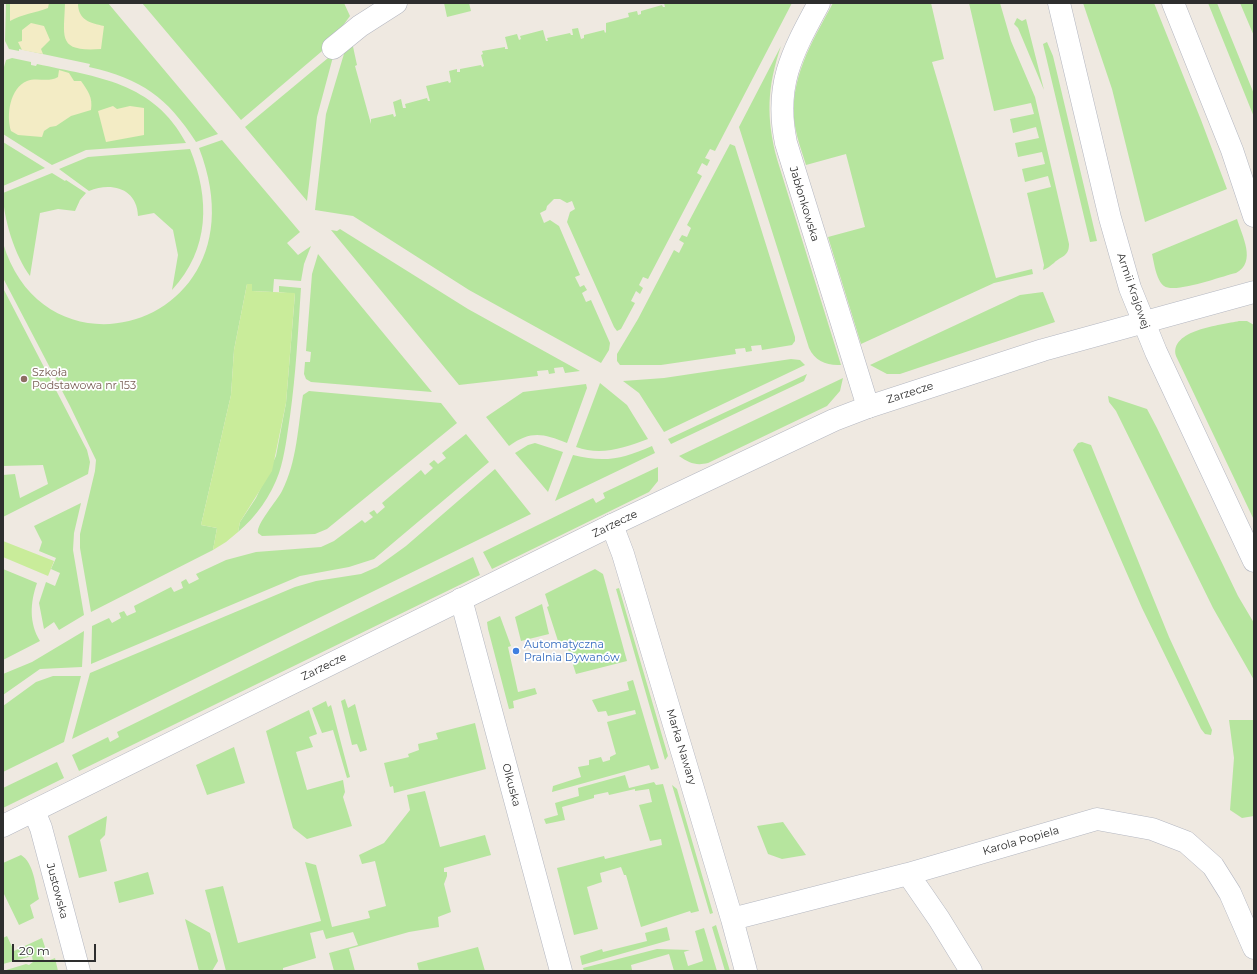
<!DOCTYPE html>
<html>
<head>
<meta charset="utf-8">
<style>
	body { margin:0 }
	#map { position:relative; width:1257px; height:974px; overflow:hidden; background:#efe9e1; font-family:Montserrat,sans-serif }
	canvas { display:block }
	.frame { position:absolute; inset:0; border:4px solid #2e2e2e; pointer-events:none }
	.scale { position:absolute; left:12px; top:944px; width:84px; height:18px; box-sizing:border-box; border:2px solid #2e2e2e; border-top:0; padding-left:5px; font-size:12px; line-height:14px; white-space:nowrap; color:#2e2e2e; -webkit-text-stroke:3px #fff; paint-order:stroke }
</style>
</head>
<body>
<div id="map">
<canvas width="1257" height="974"></canvas>
<div class="frame"></div>
<div class="scale">20 m</div>
</div>
<script>
const g = document.querySelector('canvas').getContext('2d');
g.lineJoin = 'round';
function fill(path, color) { g.fillStyle = color; g.fill(path, 'evenodd'); }
function trace(path, color, width, dash) { g.strokeStyle = color; g.lineWidth = width; g.lineCap = dash ? 'butt' : 'round'; g.setLineDash(dash || []); g.stroke(path); }
function write(font, color, halo, rows, align = 'center') {
  g.font = font + ' Montserrat,sans-serif'; g.lineWidth = 3.5; g.setLineDash([]); g.textBaseline = 'middle'; g.strokeStyle = halo; g.fillStyle = color; for (const [text, x, y, turn = 0] of rows) {
    g.save(); g.translate(x, y); g.rotate((+turn || 0) * Math.PI / 180); g.textAlign = isNaN(turn) ? turn : align; if (halo) g.strokeText(text, 0, 0); g.fillText(text, 0, 0); g.restore();
  }
}
fill(new Path2D(`
	M 6,3 L 108,3 L 218,134 L 196,142 C 167,97 142,79 89,67 L 90,64 L 19,49 L 19,51 L 9,49 L 5,41 Z
	M 142,3 L 344,3 L 350,16 L 328,46 L 241,120 Z
	M 444,3 L 469,3 L 471,11 L 447,17 Z
	M 664,3 L 792,3 L 715,151 L 710,149 L 705,158 L 710,160 L 707,166 L 702,163 L 697,173 L 702,176 L 648,279 L 643,277 L 639,285 L 643,288 L 640,294 L 636,291 L 631,301 L 635,303 L 621,329 L 617,331 L 614,327 L 567,222 L 570,212 L 575,209 L 572,201 L 567,203 L 560,199 L 554,199 L 547,206 L 546,210 L 540,213 L 544,223 L 550,220 L 559,226 L 580,275 L 575,277 L 580,287 L 584,285 L 587,290 L 582,293 L 586,302 L 591,300 L 610,343 L 609,350 L 601,363 L 469,290 L 353,216 L 315,210 L 326,114 L 346,47 L 352,42 L 357,65 L 355,66 L 371,124 L 371,119 L 393,114 L 394,117 L 396,116 L 393,102 L 401,99 L 403,108 L 406,108 L 405,104 L 427,98 L 428,101 L 430,101 L 426,86 L 448,81 L 449,83 L 451,82 L 449,71 L 457,69 L 457,72 L 460,72 L 460,69 L 481,65 L 482,67 L 484,66 L 481,55 L 483,54 L 482,51 L 505,47 L 505,49 L 508,49 L 505,37 L 517,34 L 519,40 L 521,39 L 520,36 L 543,30 L 546,41 L 548,41 L 547,38 L 570,33 L 571,35 L 573,35 L 572,29 L 578,28 L 581,39 L 584,38 L 584,35 L 604,30 L 605,33 L 606,32 L 606,23 L 629,17 L 628,13 L 637,11 L 638,15 L 641,14 L 641,11 L 662,5 L 663,7 L 665,7 Z
	M 833,3 L 931,3 L 944,59 L 932,62 L 996,278 L 1032,269 L 1033,274 L 994,283 L 861,344 L 828,237 L 865,227 L 846,154 L 806,165 C 802,152 797,139 795,126 C 788,80 812,42 833,3 Z
	M 969,3 L 1000,3 L 1011,41 L 1035,97 L 1069,244 C 1069,257 1062,255 1054,263 C 1050,266 1048,268 1043,270 L 1044,265 L 1027,193 L 1051,187 L 1048,176 L 1025,182 L 1022,169 L 1045,164 L 1042,152 L 1018,157 L 1015,143 L 1039,138 L 1036,127 L 1013,133 L 1010,119 L 1034,114 L 1031,103 L 994,111 Z
	M 1083,3 L 1154,3 L 1201,120 L 1227,189 L 1145,222 L 1112,89 Z
	M 1208,3 L 1217,3 L 1254,94 L 1254,117 Z
	M 1240,3 L 1254,3 L 1254,36 Z
	M 1017,18 L 1022,21 L 1026,19 L 1044,90 L 1018,28 L 1014,24 Z
	M 1047,42 L 1053,56 L 1097,241 L 1090,242 L 1043,44 Z
	M 781,46 C 767,87 766,118 777,159 L 841,365 C 827,366 815,361 809,348 L 739,127 Z
	M 334,53 L 317,117 L 307,201 L 245,127 Z
	M 12,58 L 31,62 L 31,65 L 36,66 L 37,64 C 97,77 154,82 186,143 L 86,150 L 52,165 L 3,134 L 4,67 L 6,60 Z
	M 222,140 L 300,232 L 287,243 L 298,255 L 311,246 L 304,264 L 301,281 L 274,279 L 273,292 L 252,291 L 247,284 L 234,350 L 231,395 L 201,525 L 217,528 L 213,550 L 91,612 L 80,548 L 80,534 L 95,471 L 96,460 L 70,406 L 3,278 L 3,243 C 47,391 267,323 199,148 Z
	M 3,142 L 45,168 L 3,186 Z
	M 730,144 L 735,146 L 795,337 L 795,341 L 792,345 L 762,350 L 761,345 L 751,346 L 752,351 L 746,352 L 745,348 L 735,349 L 736,354 L 661,365 L 620,365 L 617,361 L 617,354 L 638,319 L 674,250 L 679,253 L 684,243 L 679,240 L 682,235 L 687,237 L 691,228 L 687,225 Z
	M 190,149 C 210,199 210,249 172,290 L 178,255 L 173,230 L 154,213 L 138,216 C 137,188 111,182 89,191 L 59,169 L 88,157 Z
	M 52,173 L 65,181 L 66,180 L 86,193 L 80,200 L 75,211 L 58,209 L 40,213 L 30,276 C 15,256 3,218 3,193 Z
	M 1237,219 C 1242,236 1257,262 1236,273 C 1222,276 1175,294 1164,286 C 1156,280 1154,262 1152,254 Z
	M 340,229 L 468,309 L 580,371 L 565,373 L 563,367 L 554,368 L 555,373 L 549,374 L 548,370 L 537,371 L 538,376 L 459,385 L 331,230 L 337,231 Z
	M 318,254 L 432,392 L 311,382 L 306,379 L 304,374 L 305,362 L 310,362 L 311,352 L 306,351 L 312,274 Z
	M 279,286 L 301,288 C 298,331 296,374 290,416 C 287,435 285,455 279,473 C 271,496 256,517 238,532 L 240,522 L 256,498 L 276,456 L 286,403 L 295,294 L 279,292 Z
	M 3,288 L 87,450 L 90,462 L 88,474 L 3,517 L 3,475 L 15,474 L 20,498 L 48,484 L 43,465 L 3,466 Z
	M 1043,292 L 1055,322 L 900,374 L 887,374 L 870,365 L 1020,295 Z
	M 1239,321 L 1247,321 L 1254,325 L 1254,520 L 1176,356 C 1169,330 1221,325 1239,321 Z
	M 791,359 L 800,360 L 805,365 L 664,432 L 639,393 L 623,381 L 664,378 Z
	M 807,374 L 804,381 L 671,444 L 668,439 Z
	M 843,378 L 840,391 L 827,406 L 708,463 C 696,466 689,463 679,456 Z
	M 600,383 L 627,405 L 648,439 C 624,448 601,456 576,447 Z
	M 586,384 L 587,388 L 567,443 C 543,434 532,430 509,446 L 486,417 L 523,392 Z
	M 309,391 L 441,403 L 457,423 L 327,529 L 315,534 L 262,536 L 258,533 C 256,524 277,501 282,491 C 297,462 298,426 303,395 Z
	M 1108,396 L 1147,409 L 1157,428 L 1238,596 L 1254,623 L 1254,680 L 1213,608 L 1116,411 L 1109,402 Z
	M 466,434 L 489,462 L 374,559 L 349,567 L 300,576 L 91,664 L 92,626 L 109,618 L 112,623 L 121,618 L 119,613 L 124,611 L 127,616 L 136,612 L 134,606 L 171,587 L 174,592 L 183,588 L 181,582 L 186,579 L 189,584 L 199,579 L 196,574 L 226,560 L 256,552 L 321,547 L 334,541 L 362,520 L 365,523 L 373,517 L 369,513 L 374,510 L 377,514 L 385,507 L 382,503 L 421,470 L 425,475 L 433,468 L 429,464 L 434,460 L 438,464 L 446,458 L 442,453 Z
	M 1082,442 L 1091,445 L 1169,637 L 1212,730 L 1211,735 L 1205,734 L 1201,729 L 1142,608 L 1073,450 L 1078,443 Z
	M 535,443 L 563,452 L 548,492 L 515,453 L 528,445 Z
	M 652,446 L 655,453 L 555,501 L 573,455 C 604,463 623,459 652,446 Z
	M 658,467 L 658,481 L 649,492 L 492,569 L 483,552 L 593,498 L 596,503 L 605,498 L 603,493 Z
	M 495,469 L 531,514 L 72,739 L 90,673 L 295,587 L 316,581 L 361,574 L 377,567 L 406,546 Z
	M 81,503 L 74,533 L 73,550 L 84,615 L 59,630 L 54,622 L 44,629 L 39,603 L 46,582 L 55,586 L 60,573 L 51,569 L 56,558 L 39,551 L 42,542 L 34,526 Z
	M 473,557 L 480,575 L 79,771 L 72,755 L 108,737 L 110,742 L 119,737 L 117,732 Z
	M 3,569 L 37,583 C 30,603 29,623 40,641 L 3,660 Z
	M 595,569 L 603,574 L 627,661 L 576,674 L 566,643 L 558,641 L 547,607 L 549,606 L 545,594 Z
	M 619,588 L 668,756 L 665,760 L 616,589 Z
	M 542,604 L 549,634 L 521,641 L 515,617 Z
	M 500,616 L 511,646 L 508,647 L 518,692 L 535,688 L 537,694 L 513,701 L 514,708 L 509,709 L 488,629 L 487,622 Z
	M 84,631 L 82,667 L 40,669 L 3,695 L 3,674 L 32,662 Z
	M 53,676 L 81,676 L 64,742 L 3,772 L 3,706 L 36,682 Z
	M 633,680 L 659,768 L 651,770 L 649,765 L 552,792 L 553,786 L 581,777 L 578,767 L 589,765 L 589,760 L 601,757 L 603,762 L 610,760 L 610,757 L 616,754 L 607,722 L 636,714 L 635,710 L 608,716 L 606,711 L 598,712 L 592,700 L 629,690 L 627,682 Z
	M 345,699 L 348,708 L 355,704 L 367,750 L 360,752 L 357,744 L 352,745 L 341,701 Z
	M 326,701 L 328,707 L 331,705 L 350,777 L 347,778 L 333,730 L 322,733 L 312,708 Z
	M 309,710 L 317,734 L 309,737 L 313,747 L 296,752 L 307,790 L 343,780 L 345,792 L 343,797 L 352,826 L 307,839 L 293,828 L 266,731 Z
	M 1229,720 L 1254,720 L 1254,816 L 1242,818 L 1230,810 L 1234,758 Z
	M 475,723 L 486,769 L 394,793 L 393,786 L 390,787 L 384,763 L 409,757 L 408,754 L 419,750 L 418,744 L 438,739 L 436,733 Z
	M 234,747 L 245,783 L 207,795 L 196,765 Z
	M 57,762 L 64,778 L 3,808 L 3,788 Z
	M 625,775 L 629,788 L 654,782 L 656,785 L 663,784 L 699,911 L 691,913 L 690,911 L 641,927 L 626,875 L 624,875 L 621,867 L 600,873 L 602,882 L 587,887 L 598,929 L 574,935 L 557,868 L 604,856 L 605,859 L 662,845 L 661,839 L 650,841 L 639,805 L 652,802 L 649,789 L 635,791 L 635,789 L 609,795 L 608,792 L 594,795 L 594,798 L 562,807 L 565,820 L 546,824 L 544,819 L 558,815 L 555,803 L 579,796 L 578,788 Z
	M 672,785 L 677,789 L 713,913 L 710,914 Z
	M 425,791 L 440,847 L 485,835 L 491,855 L 444,868 L 444,872 L 447,872 L 447,876 L 444,884 L 451,912 L 438,917 L 439,927 L 409,932 L 349,949 L 355,971 L 334,971 L 329,953 L 358,945 L 353,932 L 326,939 L 323,930 L 310,933 L 316,958 L 283,968 L 283,971 L 226,971 L 205,890 L 223,886 L 238,943 L 321,921 L 305,862 L 316,865 L 332,927 L 370,918 L 368,911 L 386,906 L 375,861 L 362,864 L 359,855 L 384,843 L 410,810 L 407,795 Z
	M 107,816 L 105,835 L 100,840 L 107,871 L 79,878 L 68,836 Z
	M 783,822 L 806,855 L 782,859 L 768,854 L 757,826 Z
	M 21,855 C 34,863 35,885 39,899 L 30,905 L 34,918 L 19,925 L 3,892 L 3,863 Z
	M 148,872 L 154,894 L 119,903 L 114,882 Z
	M 185,919 L 210,933 L 218,961 L 212,971 L 199,971 Z
	M 716,925 L 730,971 L 725,971 L 712,927 Z
	M 667,927 L 670,940 L 582,965 L 580,956 L 602,949 L 603,952 L 647,941 L 645,933 Z
	M 704,928 L 717,971 L 674,971 L 669,954 L 631,965 L 632,970 L 630,971 L 584,971 L 583,968 L 657,949 L 690,950 L 684,952 L 688,966 L 703,961 L 695,931 Z
	M 7,936 L 14,951 L 42,938 L 47,953 L 42,954 L 45,962 L 55,958 L 58,971 L 3,971 L 26,964 L 29,965 L 33,962 L 32,956 L 3,964 L 3,938 Z
	M 478,947 L 485,971 L 419,971 L 417,963 Z`), '#b6e59e');
fill(new Path2D(`
	M 10,3 L 49,3 L 48,8 C 35,13 22,14 10,21 Z
	M 65,3 L 78,3 C 78,20 90,23 104,26 L 101,49 C 57,52 64,38 65,3 Z
	M 31,23 L 44,26 L 50,40 L 41,49 L 43,54 L 22,50 L 18,42 L 22,41 L 22,30 Z
	M 59,70 L 69,73 L 74,81 L 81,81 C 88,91 93,97 91,110 L 71,116 L 56,126 L 50,127 L 44,131 L 42,137 L 18,135 L 11,131 C 6,115 10,88 27,81 C 37,77 48,83 58,77 Z
	M 113,106 L 117,109 L 130,106 L 144,108 L 144,135 L 106,142 L 98,111 Z`), '#f3ecc5');
fill(new Path2D(`
	M 247,284 L 252,284 L 252,291 L 295,293 L 286,403 L 272,471 L 240,522 L 238,532 L 226,542 L 213,550 L 217,528 L 201,525 L 231,395 L 234,350 Z
	M 3,541 L 54,561 L 48,576 L 3,557 Z`), '#c9ec9a');
const street = new Path2D(`
	M 819,3 C 792,53 774,85 786,143 L 868,407
	M 333,48 L 360,26 L 396,3
	M 612,525 L 623,554 L 732,919 L 746,971
	M 461,599 L 561,971
	M 34,811 L 41,828 L 79,971
	M 908,874 L 939,919 L 971,971
	M 732,919 L 908,874 L 1097,819 L 1152,829 L 1186,842 L 1213,866 L 1230,893 L 1254,948`);
const secondary = new Path2D(`
	M 1059,3 L 1110,218 L 1130,288 L 1156,352 L 1254,561
	M 1173,3 L 1232,150 L 1254,216
	M 3,826 L 612,525 L 834,420 L 868,407 L 1043,350 L 1254,292`);
trace(street, '#b4b7c1', 23);
trace(secondary, '#b4b7c1', 23);
trace(street, '#fff', 22);
trace(secondary, '#fff', 22);
for (const [x, y, r, color] of [
	[24,379,4,"#8d6e63"],
	[516,651,4,"#3f7fe0"]
]) { const dot = new Path2D(); dot.arc(x, y, r, 0, 2 * Math.PI); g.fillStyle = color; g.fill(dot); trace(dot, '#fff', 1.5); }
write('11px', '#2e2e2e', '#fff', [
	["Jabłonkowska",804,204,73],
	["Armii Krajowej",1133,291,71],
	["Zarzecze",910,393,-18],
	["Zarzecze",615,524,-26],
	["Zarzecze",324,667,-26],
	["Marka Nawary",681,747,73],
	["Olkuska",511,785,75],
	["Karola Popiela",1021,841,-16],
	["Justowska",57,891,75]
]);
write('11px', '#785e54', '#fff', [
	["Szkoła",32,373],
	["Podstawowa nr 153",32,386]
], 'left');
write('11px', '#366cbe', '#fff', [
	["Automatyczna",524,645],
	["Pralnia Dywanów",524,658]
], 'left');
</script>
</body>
</html>
